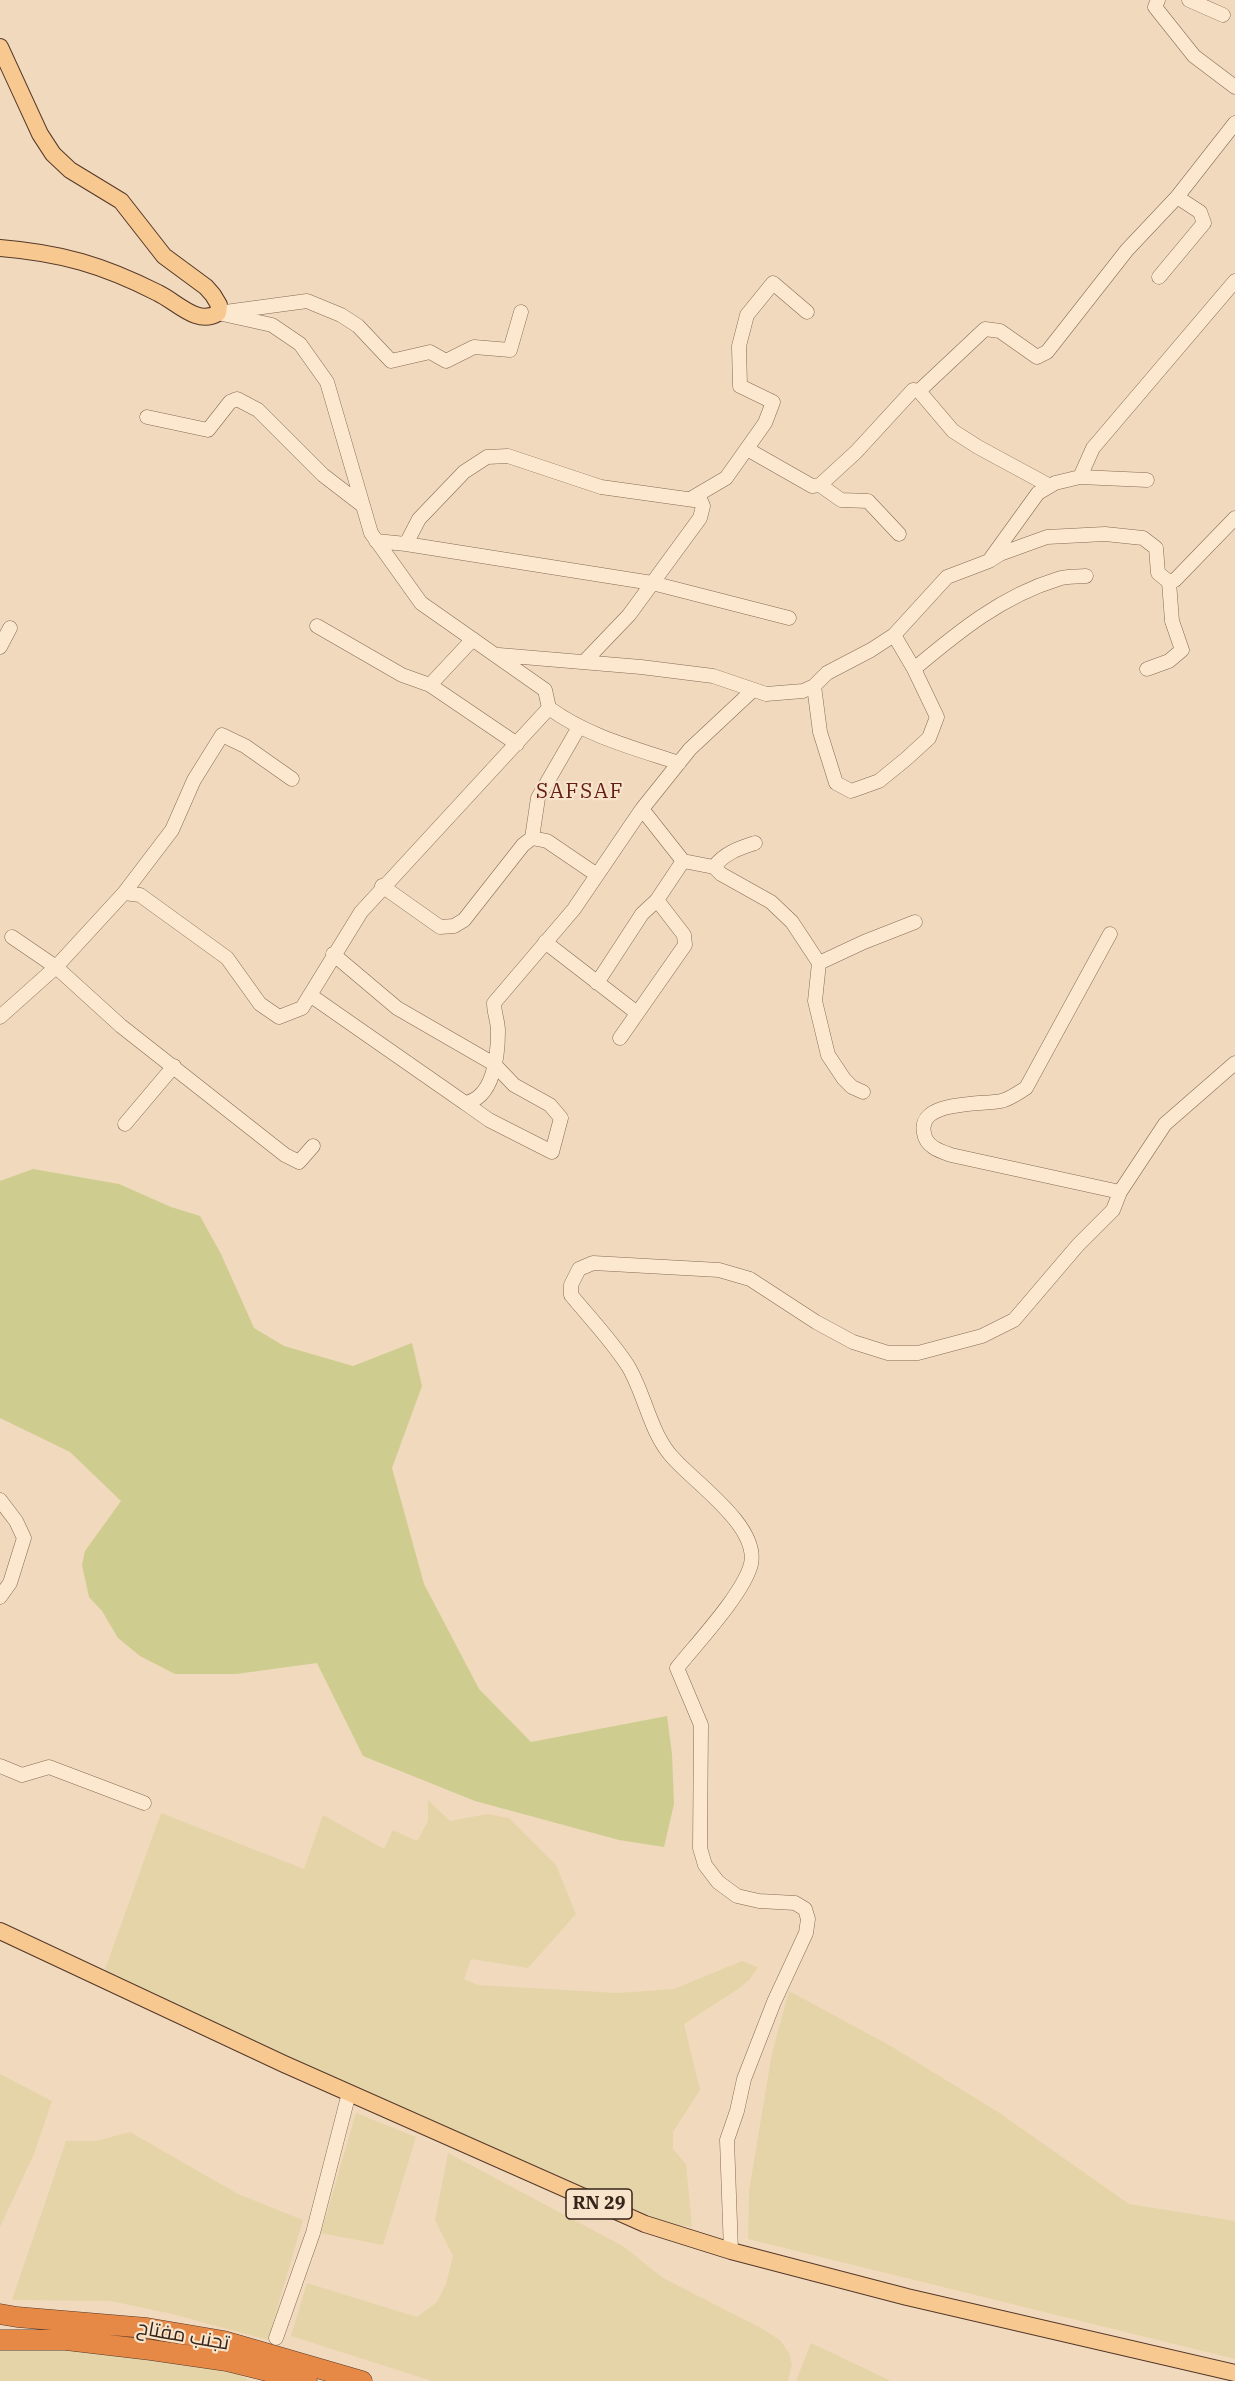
<!DOCTYPE html>
<html>
<head>
<meta charset="utf-8">
<style>
	body { margin:0 }
	canvas { display:block; background:#f0d9bc }
</style>
</head>
<body>
<canvas width="1235" height="2381"></canvas>
<script>
const g = document.querySelector('canvas').getContext('2d');
g.lineJoin = 'round';
function fill(path, color) { g.fillStyle = color; g.fill(path, 'evenodd'); }
function trace(path, color, width, dash) { g.strokeStyle = color; g.lineWidth = width; g.lineCap = dash ? 'butt' : 'round'; g.setLineDash(dash || []); g.stroke(path); }
function write(font, color, halo, rows, align = 'center') {
  g.font = font + ' "IBM Plex Serif",Cairo,serif'; g.lineWidth = 4.5; g.setLineDash([]); g.textBaseline = 'middle'; g.strokeStyle = halo; g.fillStyle = color; for (const [text, x, y, turn = 0] of rows) {
    g.save(); g.translate(x, y); g.rotate((+turn || 0) * Math.PI / 180); g.textAlign = isNaN(turn) ? turn : align; if (halo) g.strokeText(text, 0, 0); g.fillText(text, 0, 0); g.restore();
  }
}
fill(new Path2D(`
	M 428,1800 L 450,1821 L 487,1814 L 509,1818 L 556,1865 L 576,1914 L 528,1968 L 471,1959 L 464,1979 L 478,1985 L 617,1993 L 674,1989 L 742,1961 L 758,1967 L 749,1980 L 738,1989 L 684,2024 L 700,2090 L 673,2132 L 673,2149 L 686,2164 L 692,2227 L 671,2224 L 622,2207 L 283,2058 L 104,1972 L 161,1813 L 304,1869 L 323,1815 L 384,1849 L 393,1830 L 417,1841 L 428,1821 Z
	M 789,1991 L 889,2045 L 998,2112 L 1129,2204 L 1235,2221 L 1235,2359 L 748,2239 L 749,2191 L 772,2053 Z
	M 0,2074 L 52,2101 L 34,2154 L 0,2227 Z
	M 356,2113 L 416,2137 L 383,2245 L 321,2233 Z
	M 130,2132 L 238,2194 L 303,2220 L 268,2340 L 168,2313 L 110,2301 L 12,2300 L 66,2141 L 96,2141 Z
	M 448,2153 L 623,2246 L 663,2278 L 761,2328 L 780,2340 L 789,2353 L 792,2365 L 788,2381 L 432,2381 L 291,2336 L 307,2283 L 417,2317 L 437,2302 L 446,2284 L 453,2256 L 435,2220 Z
	M 811,2343 L 891,2381 L 796,2381 Z
	M 10,2347 L 135,2354 L 235,2372 L 250,2381 L 0,2381 L 0,2349 Z`), '#e6d4a9');
fill(new Path2D(`
	M 33,1169 L 119,1184 L 171,1207 L 200,1216 L 221,1254 L 254,1328 L 284,1346 L 353,1366 L 412,1343 L 422,1386 L 392,1468 L 424,1584 L 479,1689 L 531,1742 L 667,1716 L 672,1754 L 674,1804 L 664,1847 L 619,1840 L 475,1801 L 363,1756 L 317,1663 L 236,1674 L 175,1674 L 140,1656 L 118,1638 L 102,1611 L 89,1597 L 82,1565 L 85,1551 L 121,1501 L 70,1452 L 0,1418 L 0,1181 Z`), '#cecd8f');
const minor = new Path2D(`
	M 1158,0 L 1155,7 L 1194,56 L 1235,87
	M 1189,0 L 1223,15
	M 1159,277 L 1204,223 L 1200,212 L 1177,197
	M 919,391 L 953,431 L 978,447 L 1050,486
	M 147,417 L 208,430 L 230,402 L 237,399 L 258,410 L 323,475 L 362,505
	M 747,449 L 812,486 L 820,485 L 856,452 L 913,390 L 919,391 L 985,329 L 1000,331 L 1037,357 L 1047,352 L 1127,250 L 1177,197 L 1235,123
	M 1080,477 L 1093,448 L 1235,281
	M 820,485 L 841,500 L 868,501 L 899,534
	M 692,498 L 726,478 L 765,423 L 773,402 L 740,386 L 739,346 L 747,315 L 773,283 L 807,312
	M 376,541 L 406,544 L 652,583 L 789,618
	M 406,544 L 419,519 L 464,472 L 487,457 L 508,456 L 601,487 L 701,501 L 703,506 L 700,518 L 629,615 L 584,662
	M 991,558 L 1038,493 L 1055,483 L 1080,477 L 1147,480
	M 317,626 L 402,675 L 430,685
	M 894,635 L 914,669
	M 473,639 L 430,685 L 517,744
	M 0,647 L 10,628
	M 499,655 L 641,667 L 713,676 L 766,694 L 803,691 L 814,686 L 827,673 L 871,650 L 894,635 L 947,577 L 989,561 L 1000,554 L 1047,537 L 1105,534 L 1143,538 L 1156,548 L 1158,573 L 1169,582 L 1175,580 L 1235,518
	M 1147,669 L 1169,661 L 1182,650 L 1172,621 L 1169,582
	M 814,686 L 820,732 L 836,783 L 851,791 L 879,781 L 906,759 L 929,738 L 937,717 L 914,669 C 958,632 1002,596 1058,579 C 1066,576 1077,577 1086,576
	M 549,708 C 587,736 634,748 679,763
	M 642,809 L 683,861 L 714,867 L 721,874 L 771,902 L 792,922 L 819,963 L 815,1001 L 828,1055 L 844,1079 L 852,1087 L 863,1092
	M 532,838 L 538,798 L 579,727
	M 714,867 C 724,853 740,848 755,843
	M 382,886 L 440,927 L 454,926 L 464,920 L 523,845 L 532,838 L 547,841 L 597,875
	M 124,893 L 172,830 L 194,780 L 222,735 L 245,746 L 292,779
	M 12,937 L 56,967 L 121,1026 L 285,1155 L 299,1162 L 313,1146
	M 545,942 L 637,1013
	M 333,954 L 397,1008 L 494,1064 L 514,1085 L 550,1105 L 561,1118 L 552,1152 L 489,1120 L 465,1103
	M 819,963 L 864,942 L 915,922
	M 597,983 L 642,914 L 657,900 L 683,861
	M 310,995 L 465,1103 C 494,1098 498,1055 498,1031 C 498,1021 494,1013 494,1003 L 574,909 L 642,809 L 690,749 L 752,691
	M 0,1017 L 56,967 L 124,893 L 140,895 L 227,958 L 260,1004 L 279,1017 L 302,1008 L 361,912 L 549,708 L 545,690 L 421,603 L 371,533 L 327,382 L 300,344 L 272,325 L 218,313 L 307,301 L 341,315 L 358,326 L 391,361 L 430,352 L 446,361 L 474,347 L 510,350 L 521,312
	M 620,1038 L 685,945 L 684,935 L 657,900
	M 125,1124 L 174,1066
	M 1120,1192 L 1165,1124 L 1235,1063
	M 0,1500 L 16,1521 L 24,1538 L 10,1583 L 0,1597
	M 0,1766 L 22,1775 L 49,1767 L 144,1803
	M 731,2251 L 727,2140 L 737,2111 L 744,2079 L 774,2002 L 806,1933 L 808,1919 L 805,1909 L 795,1903 L 759,1901 L 737,1896 L 718,1882 L 705,1865 L 700,1848 L 701,1725 L 677,1668 C 697,1643 744,1593 751,1564 C 759,1527 698,1485 675,1460 C 650,1435 646,1396 628,1366 C 612,1341 590,1318 571,1295 L 571,1285 L 579,1269 L 593,1263 L 719,1270 L 750,1279 L 816,1322 L 853,1342 L 888,1353 L 918,1353 L 982,1336 L 1014,1320 L 1078,1245 L 1113,1210 L 1120,1192 L 951,1155 C 940,1151 926,1147 924,1133 C 917,1100 982,1105 1001,1101 C 1010,1099 1019,1092 1026,1088 L 1110,934
	M 276,2338 L 313,2233 L 349,2093`);
const major = new Path2D(`
	M 0,47 L 40,134 L 53,154 L 70,170 L 121,201 L 164,256 L 206,287 L 213,295 L 219,305 L 218,313 C 197,326 177,302 158,293 C 103,265 61,253 0,248
	M 0,1931 L 284,2064 L 645,2224 L 731,2251 L 907,2297 L 1235,2373`);
const highway = new Path2D(`
	M 0,2314 L 17,2317 L 147,2328 L 224,2341 L 362,2381
	M 0,2340 L 66,2340 L 151,2350 L 227,2361 L 307,2381`);
trace(minor, '#886955', 15);
trace(major, '#55382a', 18);
trace(highway, '#55382a', 21);
trace(minor, '#fbe8cf', 14);
trace(major, '#f7c990', 16);
trace(highway, '#e68946', 20);
for (const [x, y, w] of [
	[599,2204,66]
]) { const box = new Path2D(); box.roundRect(x - w / 2, y - 15, w, 30, 4.5); g.fillStyle = '#f7e4cb'; g.fill(box); trace(box, '#36241a', 1.5); }
write('bold 18px', '#36241a', null, [
	["RN 29",599,2204]
]);
write('20px', '#36241a', '#f7e4cb', [
	["تجنب مفتاح",183,2336,10]
]);
g.letterSpacing = '1.5px';
write('21px', '#651d17', '#f7e4cb', [
	["SAFSAF",580,792]
]);
g.letterSpacing = '0px';
</script>
</body>
</html>
